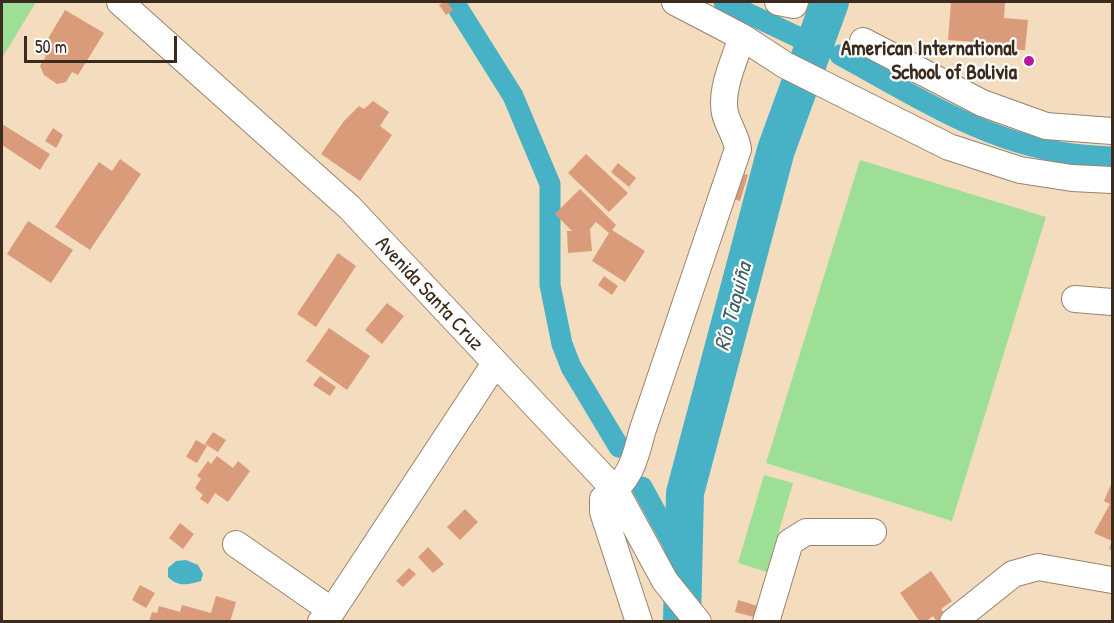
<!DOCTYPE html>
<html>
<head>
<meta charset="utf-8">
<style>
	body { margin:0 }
	#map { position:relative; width:1114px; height:623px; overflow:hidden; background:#f4dcbe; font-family:"Patrick Hand",sans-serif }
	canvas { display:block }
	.frame { position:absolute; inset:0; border:3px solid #3b2a1e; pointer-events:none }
	.scale { position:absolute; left:24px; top:36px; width:153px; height:27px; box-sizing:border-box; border:3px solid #3b2a1e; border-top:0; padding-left:8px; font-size:18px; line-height:21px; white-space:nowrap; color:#3b2a1e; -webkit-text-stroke:4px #fff; paint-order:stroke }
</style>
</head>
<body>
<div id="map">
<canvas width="1114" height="623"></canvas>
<div class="frame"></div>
<div class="scale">50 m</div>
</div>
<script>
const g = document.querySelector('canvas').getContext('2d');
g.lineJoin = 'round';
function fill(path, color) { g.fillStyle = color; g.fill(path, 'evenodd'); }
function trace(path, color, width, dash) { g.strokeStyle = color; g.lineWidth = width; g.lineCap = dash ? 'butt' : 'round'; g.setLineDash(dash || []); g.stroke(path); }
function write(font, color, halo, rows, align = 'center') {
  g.font = font + ' "Patrick Hand",sans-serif'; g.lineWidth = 4.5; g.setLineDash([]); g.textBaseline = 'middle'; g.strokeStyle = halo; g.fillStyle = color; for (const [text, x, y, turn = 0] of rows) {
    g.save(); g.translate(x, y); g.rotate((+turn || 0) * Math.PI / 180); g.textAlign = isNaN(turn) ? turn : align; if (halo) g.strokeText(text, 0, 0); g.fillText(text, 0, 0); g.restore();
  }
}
fill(new Path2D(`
	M 2,2 L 36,2 L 2,58 Z
	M 860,160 L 1046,217 L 952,521 L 766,463 Z
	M 764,475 L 793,483 L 767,572 L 738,563 Z`), '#9ddf95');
fill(new Path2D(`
	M 186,560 L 198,565 L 203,574 L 201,581 C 188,585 178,587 168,577 L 168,568 L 176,561 Z`), '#47b1c6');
trace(new Path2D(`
	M 454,2 L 513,96 L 550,184 L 550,285 L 562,344 L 571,367 L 619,447
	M 724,2 L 802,39
	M 840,55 C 903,89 969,132 1040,148 C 1064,154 1088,156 1112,157
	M 642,487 L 684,564`), '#47b1c6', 21);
trace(new Path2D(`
	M 682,622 L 685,493 L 776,150 L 830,2`), '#47b1c6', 38);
fill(new Path2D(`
	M 444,2 L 447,2 L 453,10 L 446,15 L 439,5 Z
	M 951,2 L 1005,2 L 1004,18 L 1028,20 L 1025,50 L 1013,50 L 1013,45 L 948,40 Z
	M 65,10 L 104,33 L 78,75 L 72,72 L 66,82 L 57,84 L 44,75 L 40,66 L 46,56 L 40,52 Z
	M 373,101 L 389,112 L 380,126 L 392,135 L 360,181 L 321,154 L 344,121 L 359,106 L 364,109 Z
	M 2,124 L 50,154 L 40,170 L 2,145 Z
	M 53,128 L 63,135 L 56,148 L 45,141 Z
	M 586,154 L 628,193 L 609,212 L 568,173 Z
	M 120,159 L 141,174 L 90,250 L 55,227 L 99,162 L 112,171 Z
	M 618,163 L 636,178 L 629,187 L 611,172 Z
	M 733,171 L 748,175 L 740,201 L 725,196 Z
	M 580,189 L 616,225 L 612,230 L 645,251 L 625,282 L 592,261 L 609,233 L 596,222 L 590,229 L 592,251 L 568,253 L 567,231 L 572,231 L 555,214 Z
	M 28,221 L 73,250 L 51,283 L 7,254 Z
	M 338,253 L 356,266 L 316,327 L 297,314 Z
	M 604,276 L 618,286 L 612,295 L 598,285 Z
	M 387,303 L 404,316 L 382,344 L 365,330 Z
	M 329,328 L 370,356 L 347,390 L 306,361 Z
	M 320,376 L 336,387 L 330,396 L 313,385 Z
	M 213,432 L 226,440 L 218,452 L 205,444 Z
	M 196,440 L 207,446 L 197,463 L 186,457 Z
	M 217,456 L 233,468 L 238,461 L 250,471 L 228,502 L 215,493 L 208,504 L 200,499 L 203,495 L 195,488 L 201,479 L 197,476 L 208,461 L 211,464 Z
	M 1112,482 L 1112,550 L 1109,549 L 1112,541 L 1094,533 L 1110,504 L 1104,501 Z
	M 465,509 L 478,522 L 460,540 L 447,527 Z
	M 180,523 L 194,534 L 183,549 L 169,538 Z
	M 428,547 L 444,564 L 433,573 L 418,557 Z
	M 409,568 L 416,574 L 403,587 L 396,581 Z
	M 931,571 L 952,601 L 941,609 L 947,617 L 941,622 L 937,622 L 933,616 L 925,622 L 920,622 L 900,593 Z
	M 140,585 L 155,593 L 146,608 L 132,600 Z
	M 216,596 L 236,602 L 230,622 L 149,622 L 152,612 L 157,613 L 159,606 L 180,612 L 182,605 L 211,613 Z
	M 738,600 L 764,608 L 761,619 L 735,612 Z`), '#da9b7b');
const minor = new Path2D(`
	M 120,2 L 349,207 L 616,491 L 665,581 L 698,622
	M 675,2 L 742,37 L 785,65 L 949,147 L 1020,170 L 1072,178 L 1112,180
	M 778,2 L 794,5 L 795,2
	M 863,41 L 982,103 L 1046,126 L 1112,131
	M 1075,299 L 1112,302
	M 236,544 L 332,611
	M 321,622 L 332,611 L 494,365
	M 639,622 L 603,512 L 603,499 C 629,482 635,461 642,432 L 738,149 C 736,135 728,126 725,113 C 720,89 735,59 742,37
	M 766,622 L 790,542 L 806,532 L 873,532
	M 953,622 L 1013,574 L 1038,567 L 1112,580`);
trace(minor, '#98836e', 28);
trace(minor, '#fff', 26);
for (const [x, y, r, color] of [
	[1029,61,6,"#b5179e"]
]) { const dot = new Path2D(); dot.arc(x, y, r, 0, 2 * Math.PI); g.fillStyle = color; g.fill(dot); trace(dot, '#fff', 2); }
write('bold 21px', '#3b2a1e', '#fff', [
	["American International",1017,49],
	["School of Bolivia",1017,73]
], 'right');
write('21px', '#3b2a1e', '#fff', [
	["Avenida Santa Cruz",429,294,47]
]);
write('italic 22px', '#406061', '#fff', [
	["Río Taquiña",734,307,-75]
]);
</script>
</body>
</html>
